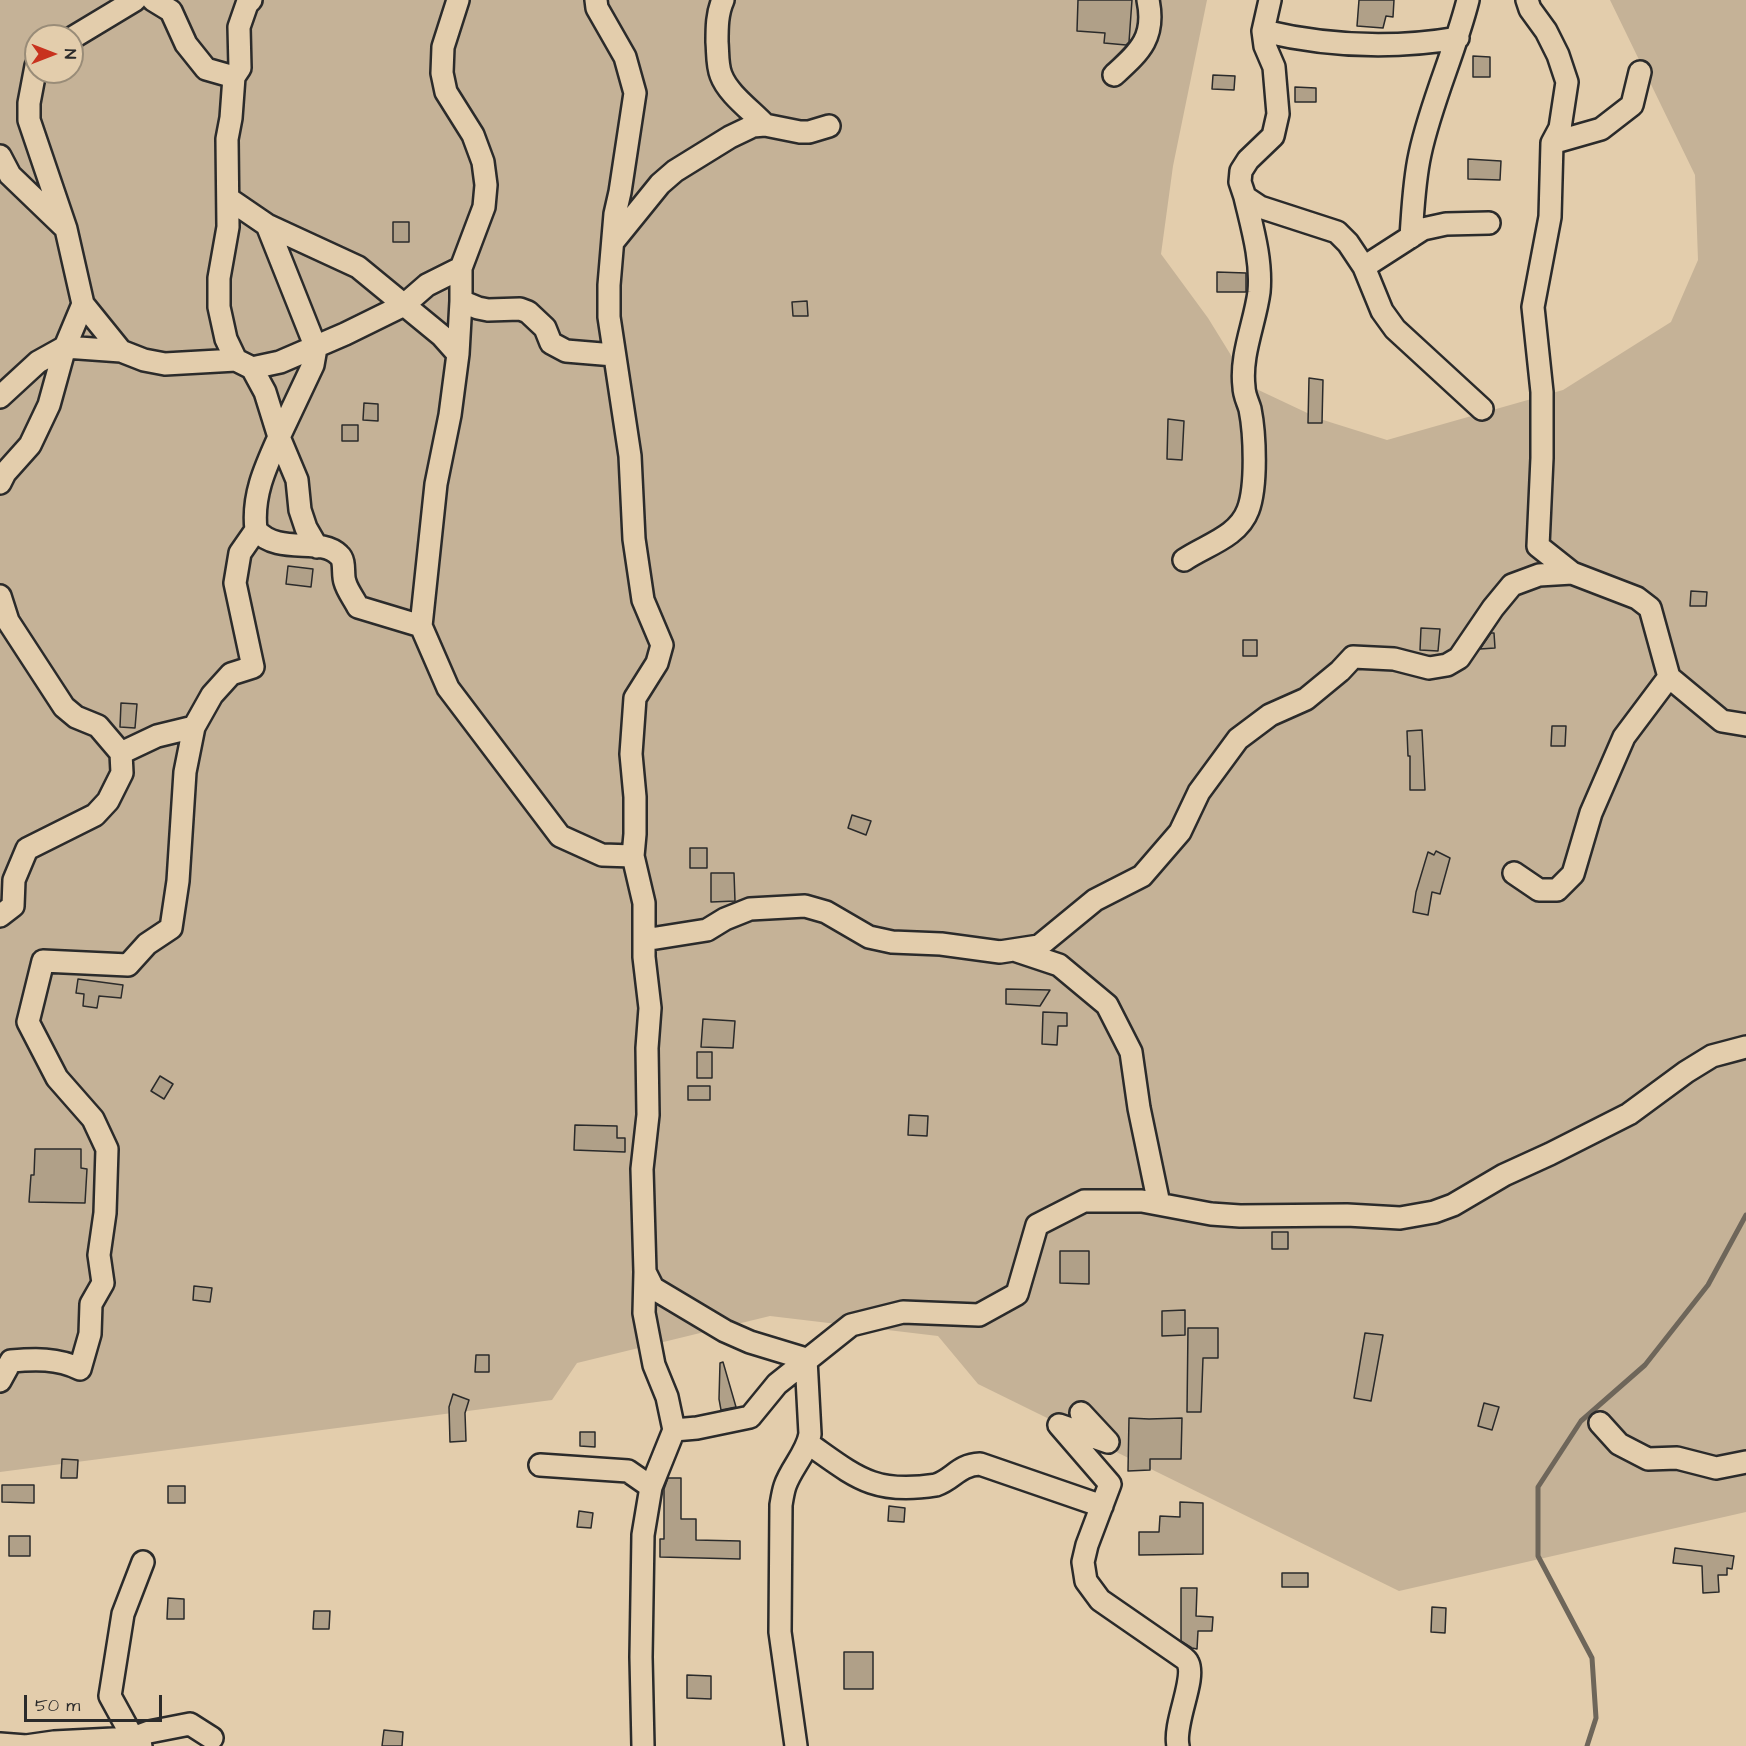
<!DOCTYPE html>
<html>
<head>
<meta charset="utf-8">
<style>
	body { margin:0 }
	#map { position:relative; width:1746px; height:1746px; overflow:hidden; background:#e3cdac; font-family:"Architects Daughter",sans-serif }
	canvas { display:block }
	.north { position:absolute; left:24px; top:24px; width:60px; height:60px; box-sizing:border-box; background:#e3cdac; border:2px solid #998c78; border-radius:50%; rotate:90deg; font-size:16px; font-weight:700; line-height:24px; text-align:center; color:#2b2b2b }
	.north::after { content:''; display:block; margin:auto; width:21px; height:27px; background:#c8321e; clip-path:polygon(50% 0,100% 100%,50% 72%,0 100%) }
	.scale { position:absolute; left:24px; top:1695px; width:138px; height:27px; box-sizing:border-box; border:3px solid #2b2b2b; border-top:0; padding-left:8px; font-size:18px; line-height:21px; white-space:nowrap; color:#2b2b2b; -webkit-text-stroke:4px #e3cdac; paint-order:stroke }
</style>
</head>
<body>
<div id="map">
<canvas width="1746" height="1746"></canvas>
<div class="north">N</div>
<div class="scale">50 m</div>
</div>
<script>
const g = document.querySelector('canvas').getContext('2d');
g.lineJoin = 'round';
function fill(path, color) { g.fillStyle = color; g.fill(path, 'evenodd'); }
function trace(path, color, width, dash) { g.strokeStyle = color; g.lineWidth = width; g.lineCap = dash ? 'butt' : 'round'; g.setLineDash(dash || []); g.stroke(path); }
fill(new Path2D(`
	M 0,0 L 1207,0 L 1173,166 L 1161,254 L 1208,318 L 1250,386 L 1320,419 L 1387,440 L 1563,390 L 1671,322 L 1698,260 L 1695,175 L 1610,0 L 1746,0 L 1746,1512 L 1399,1591 L 978,1384 L 938,1336 L 770,1316 L 577,1363 L 552,1400 L 0,1472 ZM 36,36 L 72,36 L 72,72 L 36,72 Z`), '#c5b297');
trace(new Path2D(`
	M 1587,1746 L 1596,1718 L 1592,1658 L 1538,1556 L 1538,1487 L 1581,1421 L 1645,1365 L 1708,1285 L 1746,1215`), '#6e665a', 5);
const building = new Path2D(`
	M 1078,0 L 1132,0 L 1129,42 L 1126,45 L 1104,43 L 1105,33 L 1077,31 Z
	M 1359,0 L 1394,0 L 1393,17 L 1386,16 L 1383,28 L 1357,26 Z
	M 1473,56 L 1490,57 L 1490,77 L 1473,77 Z
	M 1213,75 L 1235,76 L 1234,90 L 1212,89 Z
	M 1295,87 L 1316,88 L 1316,102 L 1295,102 Z
	M 1468,159 L 1501,161 L 1500,180 L 1468,179 Z
	M 393,222 L 409,222 L 409,242 L 393,242 Z
	M 1217,272 L 1246,273 L 1246,292 L 1217,292 Z
	M 807,301 L 808,316 L 793,316 L 792,302 Z
	M 1309,378 L 1323,380 L 1322,423 L 1308,423 Z
	M 364,403 L 378,404 L 378,421 L 363,420 Z
	M 1168,419 L 1184,421 L 1182,460 L 1167,459 Z
	M 342,425 L 358,425 L 358,441 L 342,441 Z
	M 288,566 L 313,569 L 311,587 L 286,584 Z
	M 1691,591 L 1707,592 L 1706,606 L 1690,606 Z
	M 1421,628 L 1440,629 L 1438,651 L 1420,650 Z
	M 1491,633 L 1494,633 L 1495,648 L 1480,649 Z
	M 1243,640 L 1257,640 L 1257,656 L 1243,656 Z
	M 121,703 L 137,704 L 135,728 L 120,727 Z
	M 1552,726 L 1566,726 L 1565,746 L 1551,746 Z
	M 1422,730 L 1425,790 L 1410,790 L 1410,756 L 1408,756 L 1407,731 Z
	M 852,815 L 871,821 L 866,835 L 848,828 Z
	M 690,848 L 707,848 L 707,868 L 690,868 Z
	M 1436,851 L 1450,858 L 1440,894 L 1432,892 L 1428,915 L 1413,912 L 1416,892 L 1428,852 L 1434,855 Z
	M 711,873 L 734,873 L 735,901 L 711,902 Z
	M 78,979 L 123,985 L 121,998 L 99,996 L 97,1008 L 83,1006 L 84,994 L 76,993 Z
	M 1006,989 L 1050,990 L 1040,1006 L 1006,1004 Z
	M 1043,1012 L 1067,1013 L 1067,1026 L 1058,1026 L 1057,1045 L 1042,1044 Z
	M 703,1019 L 735,1021 L 733,1048 L 701,1047 Z
	M 697,1052 L 712,1052 L 712,1078 L 697,1078 Z
	M 160,1076 L 173,1084 L 164,1099 L 151,1091 Z
	M 688,1086 L 710,1086 L 710,1100 L 688,1100 Z
	M 909,1115 L 928,1116 L 927,1136 L 908,1135 Z
	M 575,1125 L 617,1126 L 617,1138 L 625,1138 L 625,1152 L 574,1150 Z
	M 35,1149 L 81,1149 L 81,1168 L 87,1169 L 85,1203 L 29,1202 L 31,1175 L 34,1175 Z
	M 1272,1232 L 1288,1232 L 1288,1249 L 1272,1249 Z
	M 1060,1251 L 1089,1251 L 1089,1284 L 1060,1283 Z
	M 194,1286 L 212,1288 L 210,1302 L 193,1300 Z
	M 1185,1310 L 1185,1335 L 1162,1336 L 1162,1311 Z
	M 1188,1328 L 1218,1328 L 1218,1358 L 1203,1358 L 1201,1412 L 1187,1412 Z
	M 1365,1333 L 1383,1335 L 1371,1401 L 1354,1398 Z
	M 476,1355 L 489,1355 L 489,1372 L 475,1372 Z
	M 723,1362 L 736,1407 L 721,1410 L 719,1399 L 720,1363 Z
	M 453,1394 L 469,1400 L 465,1413 L 466,1441 L 450,1442 L 449,1407 Z
	M 1484,1403 L 1499,1407 L 1492,1430 L 1478,1426 Z
	M 1129,1418 L 1149,1419 L 1182,1418 L 1181,1459 L 1150,1459 L 1150,1470 L 1128,1471 Z
	M 580,1432 L 595,1432 L 595,1447 L 580,1446 Z
	M 62,1459 L 78,1460 L 77,1478 L 61,1478 Z
	M 668,1478 L 681,1478 L 681,1519 L 696,1519 L 696,1540 L 740,1541 L 740,1559 L 660,1557 L 660,1539 L 664,1539 L 664,1489 Z
	M 2,1485 L 34,1485 L 34,1503 L 2,1502 Z
	M 168,1486 L 185,1486 L 185,1503 L 168,1503 Z
	M 1180,1502 L 1203,1503 L 1203,1554 L 1139,1555 L 1139,1532 L 1159,1532 L 1160,1516 L 1180,1517 Z
	M 889,1506 L 905,1508 L 904,1522 L 888,1521 Z
	M 579,1511 L 593,1513 L 591,1528 L 577,1527 Z
	M 9,1536 L 30,1536 L 30,1556 L 9,1556 Z
	M 1675,1548 L 1734,1556 L 1732,1569 L 1727,1568 L 1727,1575 L 1718,1575 L 1719,1592 L 1703,1593 L 1702,1566 L 1673,1563 Z
	M 1282,1573 L 1308,1573 L 1308,1587 L 1282,1587 Z
	M 1181,1588 L 1197,1588 L 1196,1616 L 1213,1617 L 1212,1631 L 1198,1631 L 1197,1649 L 1192,1648 L 1181,1641 Z
	M 168,1598 L 184,1599 L 184,1619 L 167,1619 Z
	M 1432,1607 L 1446,1608 L 1445,1633 L 1431,1632 Z
	M 314,1611 L 330,1611 L 329,1629 L 313,1629 Z
	M 844,1652 L 873,1652 L 873,1689 L 844,1689 Z
	M 687,1675 L 711,1676 L 711,1699 L 687,1698 Z
	M 384,1730 L 403,1732 L 402,1746 L 382,1746 Z`);
fill(building, '#b0a088');
trace(building, '#2b2b2b', 1.5);
const minor = new Path2D(`
	M 153,0 L 171,11 L 186,44 L 206,69 L 234,77
	M 596,0 L 597,8 L 625,57 L 635,93 L 620,192 L 615,214 L 609,285 L 609,317 L 630,456 L 634,539 L 643,600 L 662,645 L 657,663 L 635,698 L 631,754 L 635,797 L 635,834 L 633,856 L 644,903 L 644,957 L 650,1008 L 647,1048 L 648,1115 L 642,1169 L 645,1272 L 644,1313 L 654,1365 L 667,1397 L 674,1430 L 651,1487 L 643,1535 L 641,1657 L 643,1746
	M 723,0 C 717,13 717,28 717,42 C 718,53 717,65 721,75 C 728,94 751,110 765,125
	M 1270,0 L 1263,31 L 1265,46 L 1274,67 L 1278,114 L 1273,136 L 1248,160 L 1241,171 L 1240,182 L 1245,197 L 1260,207 L 1337,232 L 1348,243 L 1364,267 L 1382,311 L 1395,329 L 1482,409
	M 1527,0 L 1530,9 L 1546,31 L 1558,55 L 1567,82 L 1560,128 L 1552,143 L 1550,217 L 1533,307 L 1542,392 L 1542,458 L 1538,546 L 1572,573 L 1637,598 L 1650,608 L 1669,677 L 1722,721 L 1746,725
	M 1263,31 C 1326,46 1394,49 1458,38
	M 72,38 L 135,0
	M 1114,75 C 1139,52 1156,38 1148,0
	M 1552,143 L 1601,129 L 1632,105 L 1640,72
	M 0,156 L 10,175 L 63,226
	M 229,199 L 267,225 L 316,348 L 313,365 L 279,437 L 297,480 L 300,510 L 306,528 L 317,547
	M 267,225 L 358,267 L 442,336 L 458,354
	M 1411,237 C 1413,209 1414,181 1420,154 C 1431,102 1455,52 1468,0
	M 613,242 L 660,184 L 675,171 L 730,137 L 753,126 L 765,125 L 800,132 L 809,132 L 829,126
	M 1364,267 L 1423,229 L 1446,224 L 1489,223
	M 461,301 L 478,308 L 488,310 L 520,309 L 528,312 L 545,328 L 551,343 L 566,351 L 614,355
	M 83,304 L 121,351
	M 236,360 L 226,339 L 219,307 L 219,278 L 228,227 L 227,139 L 231,118 L 234,77 L 240,68 L 239,27 L 247,4 L 251,0
	M 0,397 L 38,362 L 65,347 L 121,351 L 144,360 L 165,364 L 236,360 L 252,368 L 280,362 L 345,334 L 404,305 L 427,285 L 461,268
	M 0,483 L 5,473 L 30,445 L 49,405 L 65,347 L 83,304 L 66,229 L 29,120 L 29,103 L 36,66
	M 256,530 C 279,556 320,536 339,555 C 346,561 342,574 345,582 C 347,590 354,599 358,607 L 421,626 L 448,688 L 560,836 L 602,855 L 633,856
	M 1184,560 C 1206,545 1238,537 1248,510 C 1257,486 1255,434 1250,409 C 1248,402 1244,395 1244,387 C 1240,355 1255,323 1259,292 C 1262,260 1252,227 1245,197
	M 0,596 L 8,621 L 64,707 L 76,717 L 98,726 L 121,753 L 157,736 L 194,727
	M 421,626 L 436,484 L 450,415 L 458,354 L 461,301 L 461,268 L 484,207 L 486,185 L 483,162 L 473,135 L 446,92 L 442,73 L 443,47 L 458,0
	M 1514,873 L 1539,890 L 1557,890 L 1573,874 L 1591,813 L 1624,737 L 1669,677
	M 0,916 L 13,906 L 14,880 L 27,849 L 95,815 L 108,801 L 122,773 L 121,753
	M 644,940 L 707,930 L 725,919 L 750,909 L 805,906 L 826,912 L 869,937 L 892,942 L 941,944 L 1000,952 L 1039,946 L 1095,900 L 1142,876 L 1180,832 L 1199,792 L 1238,739 L 1270,715 L 1306,699 L 1340,671 L 1353,657 L 1394,659 L 1429,668 L 1447,665 L 1459,658 L 1493,608 L 1512,585 L 1539,575 L 1572,573
	M 1017,951 L 1059,965 L 1107,1005 L 1131,1052 L 1139,1108 L 1159,1204
	M 645,1272 L 653,1288 L 725,1331 L 750,1342 L 806,1359 L 810,1434 C 807,1453 791,1468 785,1486 C 783,1492 782,1499 781,1505 L 780,1632 L 796,1746
	M 0,1381 L 11,1361 C 35,1359 57,1358 80,1369 L 90,1334 L 91,1304 L 103,1283 L 99,1255 L 105,1213 L 107,1149 L 93,1119 L 57,1078 L 28,1022 L 43,961 L 128,965 L 147,944 L 171,928 L 178,881 L 185,772 L 194,727 L 212,695 L 231,674 L 253,667 L 235,583 L 240,553 L 256,530 C 252,496 265,468 279,437 L 265,392 L 252,368
	M 1081,1413 L 1108,1442 L 1059,1425 L 1110,1484 L 1087,1545 L 1083,1562 L 1086,1581 L 1100,1600 L 1181,1656 C 1184,1658 1187,1660 1188,1663 C 1196,1680 1173,1723 1178,1746
	M 1600,1423 L 1619,1444 L 1648,1459 L 1677,1458 L 1716,1468 L 1746,1462
	M 674,1430 L 697,1428 L 750,1417 L 777,1384 L 851,1325 L 903,1312 L 979,1315 L 1017,1294 L 1037,1225 L 1084,1201 L 1142,1201 L 1211,1214 L 1240,1216 L 1347,1215 L 1400,1218 L 1434,1212 L 1453,1205 L 1504,1175 L 1550,1154 L 1629,1114 L 1686,1072 L 1712,1056 L 1746,1047
	M 809,1444 C 856,1477 874,1495 936,1485 C 954,1479 958,1465 980,1464 L 1102,1506
	M 540,1465 L 628,1471 L 651,1487
	M 0,1744 L 26,1746 L 54,1742 L 133,1738 L 149,1732 L 190,1724 L 212,1738
	M 141,1746 L 133,1738 L 110,1696 L 123,1614 L 143,1562`);
trace(minor, '#2b2b2b', 26);
trace(minor, '#e3cdac', 21);
</script>
</body>
</html>
